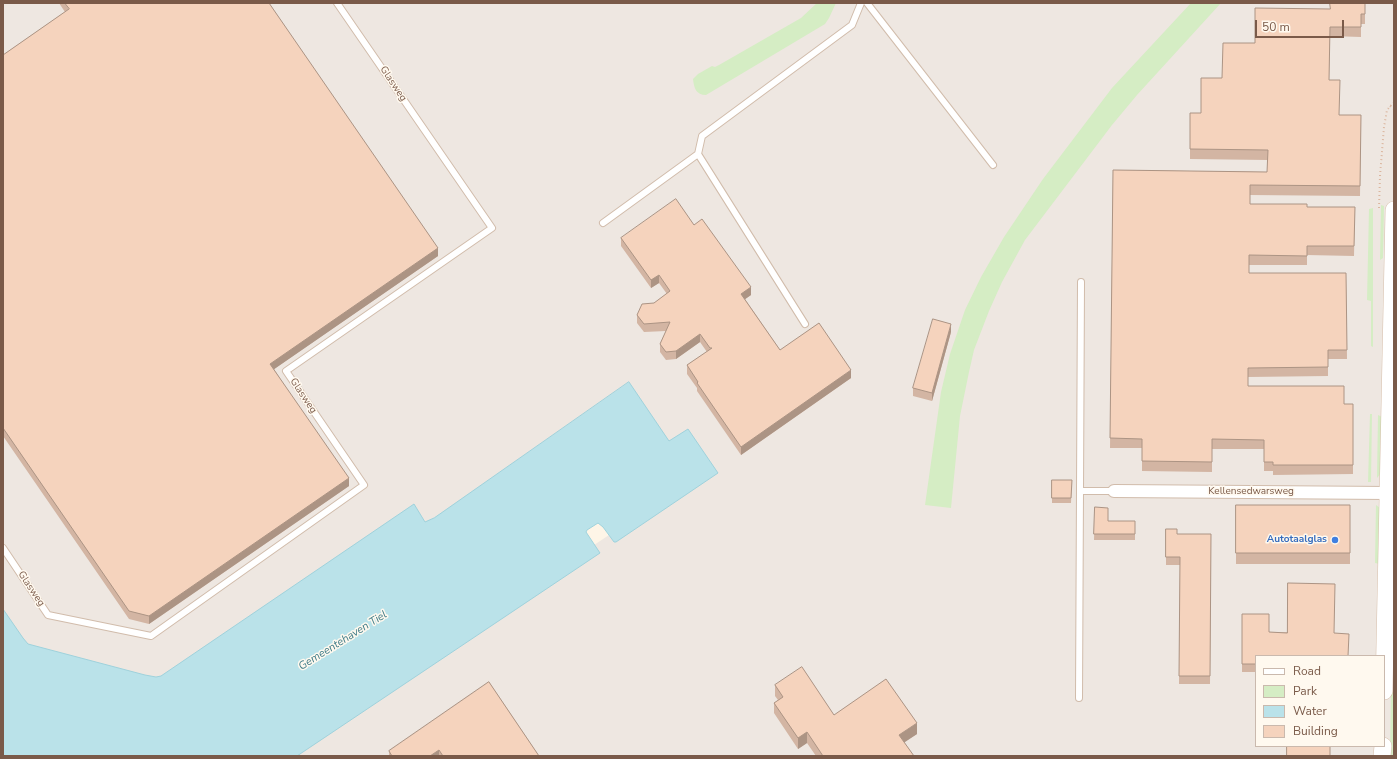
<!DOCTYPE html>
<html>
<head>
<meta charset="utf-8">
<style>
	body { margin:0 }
	#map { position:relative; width:1397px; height:759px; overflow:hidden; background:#fef5e7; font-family:"Nunito Sans",sans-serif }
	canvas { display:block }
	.frame { position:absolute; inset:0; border:4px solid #7a5a49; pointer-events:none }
	.legend { position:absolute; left:1255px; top:655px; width:130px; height:92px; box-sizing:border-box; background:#fff9ef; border:1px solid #cab9ad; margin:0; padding:5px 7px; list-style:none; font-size:12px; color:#7a5a49 }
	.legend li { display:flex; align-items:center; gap:8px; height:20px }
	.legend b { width:20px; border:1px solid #cab9ad }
	.scale { position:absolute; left:1255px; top:20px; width:89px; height:18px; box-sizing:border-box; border:2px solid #7a5a49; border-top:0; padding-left:5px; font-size:12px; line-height:14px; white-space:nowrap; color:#7a5a49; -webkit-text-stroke:3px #fff9ef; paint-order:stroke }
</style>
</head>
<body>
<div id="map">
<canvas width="1397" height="759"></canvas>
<div class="frame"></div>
<ul class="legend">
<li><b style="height:5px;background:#fff"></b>Road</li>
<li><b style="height:11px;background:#d5edc4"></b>Park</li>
<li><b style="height:11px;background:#bae2e9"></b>Water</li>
<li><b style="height:11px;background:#f5d3bd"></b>Building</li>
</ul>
<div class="scale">50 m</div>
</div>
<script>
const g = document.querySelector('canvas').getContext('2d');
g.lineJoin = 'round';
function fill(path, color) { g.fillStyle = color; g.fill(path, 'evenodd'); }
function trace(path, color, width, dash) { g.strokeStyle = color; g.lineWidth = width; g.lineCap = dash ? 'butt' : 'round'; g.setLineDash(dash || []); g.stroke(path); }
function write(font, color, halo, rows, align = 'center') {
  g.font = font + ' "Nunito Sans",sans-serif'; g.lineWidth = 3; g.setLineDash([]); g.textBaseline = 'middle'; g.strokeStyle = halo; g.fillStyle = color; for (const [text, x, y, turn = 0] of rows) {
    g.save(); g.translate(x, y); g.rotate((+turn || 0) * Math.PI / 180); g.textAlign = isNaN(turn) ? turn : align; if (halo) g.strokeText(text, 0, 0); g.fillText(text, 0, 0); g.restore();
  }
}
fill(new Path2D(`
	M 3,3 L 1394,3 L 1394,756 L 276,756 L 704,472 L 427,540 L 158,685 L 23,648 L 3,621 ZM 1256,656 L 1384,656 L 1384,746 L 1256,746 Z`), '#eee7e1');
fill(new Path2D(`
	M 817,3 L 836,3 L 829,18 L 825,24 L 706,95 C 696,95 694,88 693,79 L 698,74 L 712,66 L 715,67 L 719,65 L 801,18 Z
	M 1191,3 L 1221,3 L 1137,95 L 1112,125 L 1025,240 L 1002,282 L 989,311 L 974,350 L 969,372 L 960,416 L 951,508 L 925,505 L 941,392 L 950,354 L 965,310 L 981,277 L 1004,237 L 1043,179 L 1112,88 Z
	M 1381,205 L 1384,206 L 1383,258 L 1380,260 Z
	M 1373,208 L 1373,347 L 1371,346 L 1371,301 L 1367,300 L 1369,209 Z
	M 1370,414 L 1372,414 L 1371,482 L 1368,482 Z
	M 1378,415 L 1382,417 L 1381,473 L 1377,478 Z
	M 1394,497 L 1394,756 L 1390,756 Z
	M 1376,505 L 1380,508 L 1380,564 L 1375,563 Z`), '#d5edc4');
const water = new Path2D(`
	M 629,382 L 669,441 L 688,429 L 718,473 L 616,542 L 614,542 L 603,527 L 598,523 L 587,530 L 586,532 L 600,553 L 297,756 L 3,756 L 3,609 L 23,638 L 28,644 L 145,675 L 156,677 L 161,676 L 414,504 L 425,522 L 434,518 Z`);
fill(water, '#bae2e9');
trace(water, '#9fd2dc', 1);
const service = new Path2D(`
	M 867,3 L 993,165
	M 698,154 L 805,324
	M 603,223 L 698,154 L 702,136 L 852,25 L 861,3
	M 1080,491 L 1114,491
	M 3,548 L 48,615 L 151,636 L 364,485 L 286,371 L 492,228 L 337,3
	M 1079,698 L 1081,282`);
const minor = new Path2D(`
	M 1114,491 L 1389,493`);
const secondary = new Path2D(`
	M 1384,691 L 1394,210
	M 1382,756 L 1383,746`);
trace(service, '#d1bcab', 8);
trace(minor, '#d1bcab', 14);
trace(secondary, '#d7bfab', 18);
trace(new Path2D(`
	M 1390,106 L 1394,109
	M 1379,208 L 1380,176 L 1384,127 L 1387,110 L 1394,102`), '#dbb69f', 2, [1, 3]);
trace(service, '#fff', 6);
trace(minor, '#fff', 12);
trace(secondary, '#fff', 17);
fill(new Path2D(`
	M 59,3 L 269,3 L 438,256 L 274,369 L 349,486 L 149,624 L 129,619 L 3,436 L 3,55 L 65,12 Z
	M 1365,3 L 1365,24 L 1361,24 L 1361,37 L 1330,36 L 1329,80 L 1339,115 L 1361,115 L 1360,196 L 1250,195 L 1250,204 L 1307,207 L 1355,207 L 1354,256 L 1307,255 L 1307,265 L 1249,265 L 1249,273 L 1346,273 L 1347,359 L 1328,359 L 1328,376 L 1248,377 L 1248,386 L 1344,404 L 1353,404 L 1353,474 L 1273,475 L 1273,471 L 1264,471 L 1264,449 L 1212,449 L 1212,472 L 1142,471 L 1142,448 L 1110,448 L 1113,170 L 1267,172 L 1268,160 L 1190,159 L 1190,113 L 1201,113 L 1222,78 L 1255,43 L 1330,9 Z
	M 694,225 L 751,295 L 745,299 L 780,350 L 851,378 L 741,455 L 697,391 L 697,388 L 687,374 L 687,365 L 707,352 L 700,342 L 676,359 L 666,360 L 660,352 L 660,344 L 666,331 L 644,332 L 637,323 L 637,315 L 667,294 L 659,283 L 651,288 L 621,246 L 621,238 Z
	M 951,332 L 932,401 L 913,396 L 913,388 Z
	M 1052,480 L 1072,480 L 1071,503 L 1052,503 Z
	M 1236,505 L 1350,505 L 1350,564 L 1236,564 Z
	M 1095,507 L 1108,521 L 1135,521 L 1135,540 L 1094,540 Z
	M 1166,529 L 1177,534 L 1211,534 L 1210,684 L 1179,684 L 1180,565 L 1166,565 Z
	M 1242,614 L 1269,632 L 1334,633 L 1256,656 L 1256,672 L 1242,672 Z
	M 489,682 L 539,756 L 389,756 L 389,751 Z
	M 775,685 L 834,715 L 917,734 L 904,742 L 914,756 L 816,756 L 807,743 L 798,749 L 774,713 L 774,703 L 778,700 L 775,696 Z`), '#d3b5a3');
fill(new Path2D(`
	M 438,248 L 438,256 L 270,372 L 270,364 Z
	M 659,275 L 659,283 L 651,288 L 651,280 Z
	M 751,287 L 751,295 L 741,302 L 741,294 Z
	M 951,324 L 951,332 L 932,401 L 932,393 Z
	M 700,334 L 700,342 L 676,359 L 676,351 Z
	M 851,370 L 851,378 L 741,455 L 741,447 Z
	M 349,478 L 349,486 L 149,624 L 149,616 Z
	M 917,723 L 917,734 L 899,746 L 899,735 Z
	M 807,732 L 807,743 L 798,749 L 798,738 Z
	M 439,750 L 439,756 L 430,756 Z`), '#ac9484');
const building = new Path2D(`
	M 65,3 L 269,3 L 438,248 L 270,364 L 349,478 L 149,616 L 129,611 L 3,428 L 3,55 L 69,9 Z
	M 1330,3 L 1365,3 L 1365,14 L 1361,14 L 1361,27 L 1330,27 L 1329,80 L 1340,80 L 1339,115 L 1361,115 L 1360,186 L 1250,185 L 1250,204 L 1307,204 L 1307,207 L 1355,207 L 1354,246 L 1307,246 L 1307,256 L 1249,255 L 1249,273 L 1346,273 L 1347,350 L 1328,350 L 1328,367 L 1248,368 L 1248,386 L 1344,386 L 1344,404 L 1353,404 L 1353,465 L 1273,465 L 1273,462 L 1264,462 L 1264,440 L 1212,439 L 1212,462 L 1142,461 L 1142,439 L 1110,438 L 1113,170 L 1267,172 L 1268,150 L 1190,149 L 1190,113 L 1201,113 L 1201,78 L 1222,78 L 1223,43 L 1255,43 L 1255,8 L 1330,9 Z
	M 676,199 L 694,225 L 702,219 L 751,287 L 741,294 L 780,350 L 819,323 L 851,370 L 741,447 L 697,383 L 698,382 L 687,365 L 712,348 L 710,348 L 700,334 L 676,351 L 666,352 L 660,344 L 670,322 L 644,324 L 637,315 L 642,304 L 654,303 L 670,291 L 659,275 L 651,280 L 621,238 Z
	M 933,319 L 951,324 L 932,393 L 913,388 Z
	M 1052,480 L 1072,480 L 1071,498 L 1052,498 Z
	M 1236,505 L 1350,505 L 1350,553 L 1236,553 Z
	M 1095,507 L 1108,508 L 1108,521 L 1135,521 L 1135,534 L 1094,534 Z
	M 1166,529 L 1177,529 L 1177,534 L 1211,534 L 1210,676 L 1179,676 L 1180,557 L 1166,557 Z
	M 1288,583 L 1335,584 L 1334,633 L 1349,634 L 1348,656 L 1256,656 L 1256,664 L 1242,664 L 1242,614 L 1269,614 L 1269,632 L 1287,633 Z
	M 802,667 L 834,715 L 886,679 L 917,723 L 899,735 L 914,756 L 823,756 L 807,732 L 798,738 L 774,703 L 783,697 L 775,685 Z
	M 489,682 L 539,756 L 443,756 L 439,750 L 430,756 L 392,756 L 389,751 Z
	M 1287,746 L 1330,746 L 1330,756 L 1287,756 Z`);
fill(building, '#f5d3bd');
trace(building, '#ac9484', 1);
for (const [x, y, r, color] of [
	[1335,540,4,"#3f7fe0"]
]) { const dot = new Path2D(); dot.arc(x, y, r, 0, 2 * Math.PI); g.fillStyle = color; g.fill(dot); trace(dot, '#fff9ef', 1.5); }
write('10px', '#7a5a49', '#fff9ef', [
	["Glasweg",393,84,56],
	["Glasweg",303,396,56],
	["Kellensedwarsweg",1251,492],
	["Glasweg",31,589,56]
]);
write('bold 10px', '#366cbe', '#fff9ef', [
	["Autotaalglas",1327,540]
], 'right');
write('italic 11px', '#3e7b87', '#fff9ef', [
	["Gemeentehaven Tiel",343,641,-32]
]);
</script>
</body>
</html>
